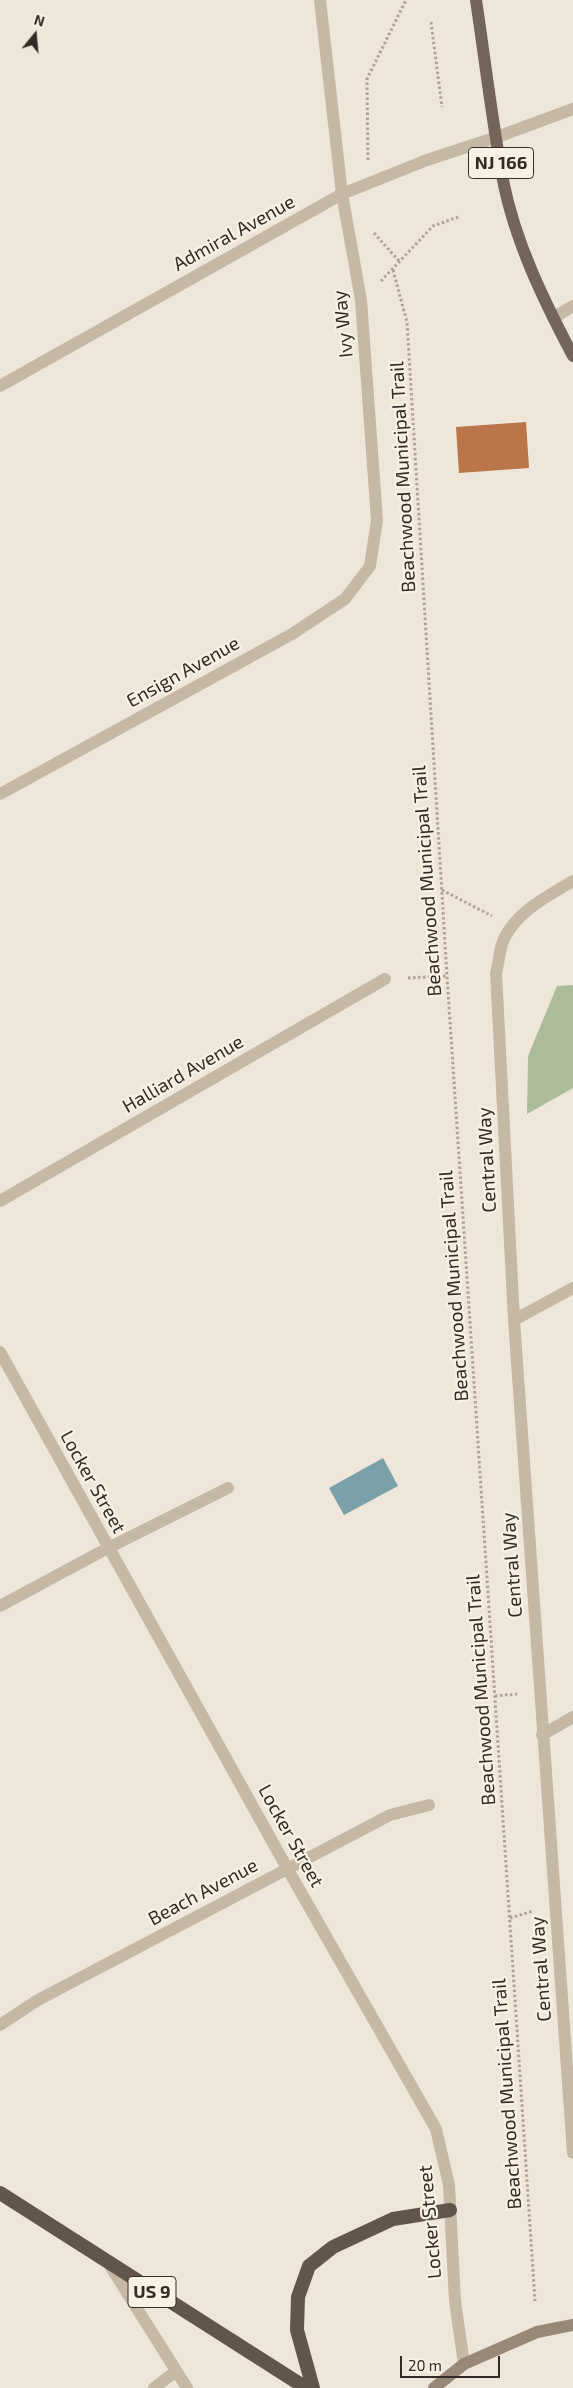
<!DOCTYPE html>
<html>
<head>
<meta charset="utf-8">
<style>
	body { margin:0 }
	#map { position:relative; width:573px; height:2388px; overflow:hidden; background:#eee7d9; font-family:"Exo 2",sans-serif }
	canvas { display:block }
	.north { position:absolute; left:10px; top:10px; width:50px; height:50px; -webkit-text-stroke:4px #f7f1e4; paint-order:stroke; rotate:17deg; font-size:14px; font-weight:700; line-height:20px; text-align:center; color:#322b26 }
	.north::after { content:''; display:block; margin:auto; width:18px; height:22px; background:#322b26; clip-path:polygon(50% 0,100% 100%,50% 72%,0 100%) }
	.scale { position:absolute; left:400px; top:2356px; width:100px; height:22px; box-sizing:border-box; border:2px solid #322b26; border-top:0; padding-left:6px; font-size:15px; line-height:18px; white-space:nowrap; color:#322b26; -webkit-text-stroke:4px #f7f1e4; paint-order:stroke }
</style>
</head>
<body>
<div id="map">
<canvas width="573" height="2388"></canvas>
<div class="north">N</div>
<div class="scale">20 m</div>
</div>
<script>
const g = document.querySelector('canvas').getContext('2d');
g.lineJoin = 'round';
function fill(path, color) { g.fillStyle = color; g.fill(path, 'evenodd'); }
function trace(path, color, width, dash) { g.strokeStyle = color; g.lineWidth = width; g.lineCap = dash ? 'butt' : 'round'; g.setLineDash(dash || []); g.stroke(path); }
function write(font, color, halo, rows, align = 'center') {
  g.font = font + ' "Exo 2",sans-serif'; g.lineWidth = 4.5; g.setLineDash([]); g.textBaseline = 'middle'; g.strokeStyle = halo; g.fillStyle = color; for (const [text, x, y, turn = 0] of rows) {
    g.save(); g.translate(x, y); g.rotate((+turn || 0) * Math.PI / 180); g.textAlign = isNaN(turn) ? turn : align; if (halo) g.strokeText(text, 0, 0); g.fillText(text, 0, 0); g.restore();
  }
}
fill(new Path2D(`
	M 573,985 L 573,1088 L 527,1114 L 528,1056 L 557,986 Z`), '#acbc9a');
fill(new Path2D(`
	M 383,1458 L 398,1486 L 344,1515 L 329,1488 Z`), '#7aa0a9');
fill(new Path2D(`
	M 526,422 L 529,468 L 459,473 L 456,427 Z`), '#bb754a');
trace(new Path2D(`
	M 431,22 L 442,107
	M 368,160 L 367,79 L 406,0
	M 374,233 L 400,262
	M 393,270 L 407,322 L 447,976 L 535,2301
	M 381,281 L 433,226 L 458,217
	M 442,890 L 492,916
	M 408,978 L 447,976
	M 495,1696 L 517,1694
	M 510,1918 L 533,1911`), '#b1a390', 3, [2.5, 2.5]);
trace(new Path2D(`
	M 497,137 L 573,109`), '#c5b9a6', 12);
trace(new Path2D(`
	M 0,794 L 292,634 L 345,599 L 370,566 L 377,520 L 361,300 L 342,194
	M 573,881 C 548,896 517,911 504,939 C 499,949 499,963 496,973 L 514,1320 L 573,2153
	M 0,1201 L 385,979
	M 514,1320 L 573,1288
	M 0,1352 L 287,1868 L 436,2129 L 449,2185 L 455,2301 L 464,2364
	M 0,1606 L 108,1548 L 228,1488
	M 542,1735 L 573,1717
	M 0,2025 L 38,2000 L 390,1815 L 429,1805
	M 109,2264 L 187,2388
	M 154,2388 L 175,2372`), '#c5b9a6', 12);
trace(new Path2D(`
	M 320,0 L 342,194
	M 553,318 L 573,306
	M 0,386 L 342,194 L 427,160 L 497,137`), '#c5b9a6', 12);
trace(new Path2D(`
	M 434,2388 L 464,2364 L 537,2332 L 573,2325`), '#988878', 12);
trace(new Path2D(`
	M 476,0 C 485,60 492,121 503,180 C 515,242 544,301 573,356`), '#736558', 12);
trace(new Path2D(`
	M 0,2193 L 306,2388
	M 313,2388 L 297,2330 L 298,2297 L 309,2266 L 333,2247 L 393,2219 L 450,2210`), '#62564b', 14);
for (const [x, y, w] of [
	[501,163,65],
	[152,2292,48]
]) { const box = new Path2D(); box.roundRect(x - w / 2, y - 15.5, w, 31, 4); g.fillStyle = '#f7f1e4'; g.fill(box); trace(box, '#322b26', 1); }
write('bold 18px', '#322b26', null, [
	["NJ 166",501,163],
	["US 9",152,2292]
]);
write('19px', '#322b26', '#f7f1e4', [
	["Admiral Avenue",234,233,-29],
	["Ivy Way",343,324,-96],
	["Beachwood Municipal Trail",403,477,-93],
	["Ensign Avenue",183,672,-29],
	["Beachwood Municipal Trail",427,881,-94],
	["Halliard Avenue",183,1074,-30],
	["Central Way",487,1160,-93],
	["Beachwood Municipal Trail",454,1286,-94],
	["Locker Street",93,1482,61],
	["Central Way",512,1565,-94],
	["Beachwood Municipal Trail",481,1690,-94],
	["Locker Street",291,1836,61],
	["Beach Avenue",203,1892,-28],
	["Central Way",541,1969,-94],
	["Beachwood Municipal Trail",507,2094,-94],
	["Locker Street",430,2222,-95]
]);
</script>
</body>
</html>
